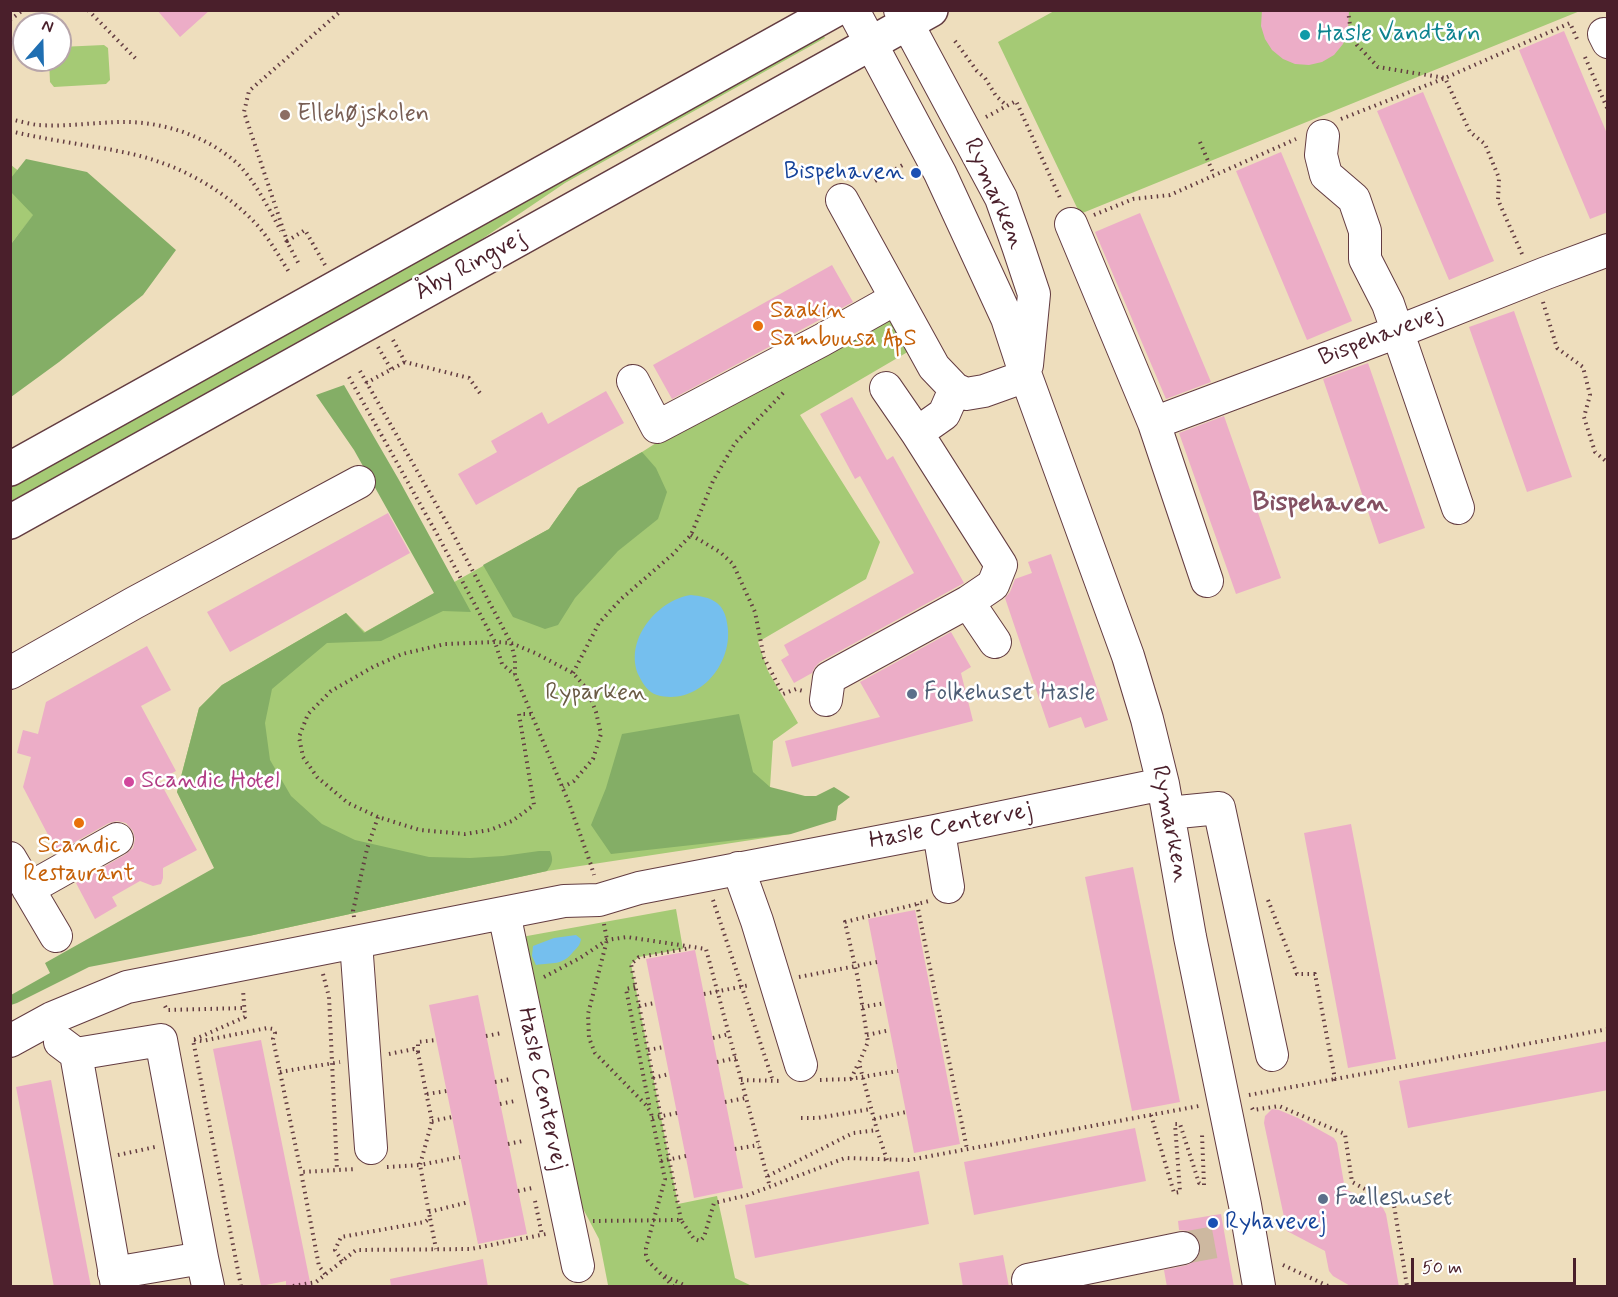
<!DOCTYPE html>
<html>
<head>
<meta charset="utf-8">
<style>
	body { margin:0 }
	#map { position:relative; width:1618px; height:1297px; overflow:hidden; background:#eedebd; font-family:Mynerve,sans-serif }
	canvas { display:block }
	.frame { position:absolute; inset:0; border:12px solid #4a1f2b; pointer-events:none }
	.north { position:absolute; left:12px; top:12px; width:60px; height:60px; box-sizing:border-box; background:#fff; border:2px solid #b7a5aa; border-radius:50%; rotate:20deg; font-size:16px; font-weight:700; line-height:24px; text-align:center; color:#4a1f2b }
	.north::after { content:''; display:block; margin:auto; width:21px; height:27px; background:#1f6fb2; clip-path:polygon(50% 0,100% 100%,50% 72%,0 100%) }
	.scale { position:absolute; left:1411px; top:1258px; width:165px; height:27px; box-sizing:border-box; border:3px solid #4a1f2b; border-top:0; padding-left:8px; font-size:18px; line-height:21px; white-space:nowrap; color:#4a1f2b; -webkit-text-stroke:4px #fff; paint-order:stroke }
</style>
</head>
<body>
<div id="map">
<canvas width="1618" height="1297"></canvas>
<div class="frame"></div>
<div class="north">N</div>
<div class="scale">50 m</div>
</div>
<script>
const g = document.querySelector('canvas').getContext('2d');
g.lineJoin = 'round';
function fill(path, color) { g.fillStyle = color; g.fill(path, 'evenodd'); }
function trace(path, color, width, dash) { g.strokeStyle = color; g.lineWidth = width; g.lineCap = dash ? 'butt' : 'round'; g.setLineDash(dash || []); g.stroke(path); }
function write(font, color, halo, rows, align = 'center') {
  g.font = font + ' Mynerve,sans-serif'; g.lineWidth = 5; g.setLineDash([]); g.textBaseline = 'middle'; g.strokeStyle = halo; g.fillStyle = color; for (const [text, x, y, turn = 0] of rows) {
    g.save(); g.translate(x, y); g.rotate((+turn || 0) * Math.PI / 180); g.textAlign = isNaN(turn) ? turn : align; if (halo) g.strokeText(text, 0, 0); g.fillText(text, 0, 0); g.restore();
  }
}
fill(new Path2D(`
	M 1054,11 L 1580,11 L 1080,214 L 998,42 Z
	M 822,33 L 825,38 L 565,183 L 451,260 L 11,505 L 11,484 Z
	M 104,45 L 108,48 L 110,80 L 106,84 L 54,87 L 50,82 L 49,60 L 60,60 L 60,47 Z
	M 11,165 L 49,195 L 11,244 Z
	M 889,311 L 911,350 L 800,415 L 880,542 L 866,579 L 758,642 L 768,671 L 798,723 L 773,741 L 770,787 L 791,834 L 547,871 L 249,936 L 177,792 L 199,708 L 222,685 L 346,613 L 365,632 L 549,529 L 578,488 L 642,452 L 692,420 Z
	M 676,909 L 683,949 L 639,957 L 631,964 L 678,1204 L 717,1196 L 735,1278 L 752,1286 L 603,1286 L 608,1285 L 599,1239 L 581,1205 L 541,1007 L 532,1008 L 516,938 Z`), '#a5ca75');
fill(new Path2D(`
	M 26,159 L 87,172 L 176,250 L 143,295 L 59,362 L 11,397 L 11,244 L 33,215 L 11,192 L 11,178 Z
	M 344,385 L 399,480 L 471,612 L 443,611 L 381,641 L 327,643 L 272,689 L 265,723 L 270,760 L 291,796 L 322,824 L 355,840 L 429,857 L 470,858 L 503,856 L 539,851 L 550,851 C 554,860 552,864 547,871 L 249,936 L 89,967 L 17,1003 L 11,1005 L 11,995 L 50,973 L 45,963 L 214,868 L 177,792 L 199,708 L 222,685 L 346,613 L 364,633 L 434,593 L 354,450 L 316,395 Z
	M 642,452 L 656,468 L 667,492 L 658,519 L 618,551 L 575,598 L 558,625 L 545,629 L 513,617 L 483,565 L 549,529 L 578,488 Z
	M 739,714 L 753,772 L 770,787 L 805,796 L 816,796 L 834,787 L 850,797 L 838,806 L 836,820 L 791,834 L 611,854 L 591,825 L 606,788 L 622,734 Z`), '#84ae66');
fill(new Path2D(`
	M 691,595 C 700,596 709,597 717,603 C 723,608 726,615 727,623 C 735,662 699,707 657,695 C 648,692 643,684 639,676 C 623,641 657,600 691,595 Z
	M 576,935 L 581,939 C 580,945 578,947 573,952 C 562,966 553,962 536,965 L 532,956 L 533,946 L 554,938 Z`), '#75bfee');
fill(new Path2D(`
	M 157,10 L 210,10 L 180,37 Z
	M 1262,10 L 1349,10 L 1348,31 L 1343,44 L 1334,55 L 1322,62 L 1309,65 L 1295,64 L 1283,59 L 1272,50 L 1265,39 L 1261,26 Z
	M 1564,31 L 1608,136 L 1608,212 L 1590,219 L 1519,50 Z
	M 1423,92 L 1494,261 L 1449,280 L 1377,111 Z
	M 1281,152 L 1352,321 L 1307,340 L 1236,171 Z
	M 1140,213 L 1211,382 L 1166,399 L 1095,232 Z
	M 832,265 L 853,302 L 672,399 L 653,365 Z
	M 1514,311 L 1572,477 L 1527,492 L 1469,327 Z
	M 1368,363 L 1425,528 L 1379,544 L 1323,379 Z
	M 606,391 L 624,423 L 476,505 L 458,474 L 497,452 L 491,441 L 542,412 L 548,424 Z
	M 852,397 L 887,460 L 893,456 L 964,583 L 820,662 L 815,667 L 812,673 L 794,683 L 781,660 L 789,655 L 784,645 L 914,573 L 860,476 L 855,479 L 820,414 Z
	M 1224,416 L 1281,578 L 1236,594 L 1179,433 Z
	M 388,513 L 410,553 L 230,652 L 207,612 Z
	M 1051,554 L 1108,720 L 1085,728 L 1081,717 L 1049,728 L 1005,598 L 1010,592 L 1015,579 L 1032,573 L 1028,562 Z
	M 951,632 L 971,667 L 961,673 L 973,721 L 792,767 L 785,741 L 880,717 L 860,682 Z
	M 147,646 L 171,690 L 141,706 L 176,771 L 159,780 L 197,850 L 163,868 L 163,878 L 161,884 L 153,886 L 140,881 L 112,897 L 117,906 L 95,919 L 76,883 L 126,854 L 133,848 L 135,839 L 133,831 L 126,823 L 117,821 L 109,823 L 57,852 L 23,787 L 31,757 L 17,753 L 23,730 L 38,734 L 46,702 Z
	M 1351,824 L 1396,1059 L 1348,1068 L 1304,833 Z
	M 1133,867 L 1180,1102 L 1132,1111 L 1085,877 Z
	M 915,910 L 960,1144 L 914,1153 L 868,919 Z
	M 695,950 L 743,1188 L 694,1198 L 646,959 Z
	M 478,995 L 527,1234 L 478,1244 L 429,1005 Z
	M 261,1040 L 311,1287 L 286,1287 L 286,1281 L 261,1286 L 213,1049 Z
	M 1608,1041 L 1608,1090 L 1408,1128 L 1399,1081 Z
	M 51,1080 L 91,1287 L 54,1287 L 16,1087 Z
	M 1272,1109 L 1279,1110 L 1298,1118 L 1334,1138 L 1337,1143 L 1345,1189 L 1383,1208 L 1386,1214 L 1399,1287 L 1352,1287 L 1333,1276 L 1329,1271 L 1325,1251 L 1287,1231 L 1264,1123 L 1265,1116 Z
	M 1135,1128 L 1146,1181 L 974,1215 L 964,1162 Z
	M 919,1171 L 929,1224 L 755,1258 L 745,1205 Z
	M 1221,1214 L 1234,1287 L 1167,1287 L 1164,1270 L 1187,1265 L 1195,1261 L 1200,1253 L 1201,1245 L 1197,1237 L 1189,1231 L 1179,1230 L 1178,1221 Z
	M 1003,1255 L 1009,1287 L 963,1287 L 959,1263 Z
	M 483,1259 L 488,1287 L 391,1287 L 390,1279 Z`), '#ecadc7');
trace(new Path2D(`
	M 1183,1248 L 1226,1240`), '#cdb8a0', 32, [32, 16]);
const minor = new Path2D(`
	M 853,10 L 940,173 L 1007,318 L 1026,376 L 1128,656 L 1147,719 L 1163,784 L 1190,937 L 1245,1205 L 1259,1286
	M 900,10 L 1001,198 L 1018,246 L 1034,294 L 1027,365
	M 1604,34 L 1608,42
	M 1323,136 L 1321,155 L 1326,175 L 1354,199 L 1365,231 L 1365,259 L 1388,304 L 1458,508
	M 842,200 L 934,367 L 955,389
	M 1071,224 L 1154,423 L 1207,581
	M 633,381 L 657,427 L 822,340 L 895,299
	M 886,388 L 917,433
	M 1154,423 L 1397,332 L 1546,273 L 1608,250
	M 968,602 L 995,642
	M 10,673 L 134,603 L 359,482
	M 826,700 L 829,678 L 968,602 L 993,585 L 1001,565 L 917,433 L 944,414 L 955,389 L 966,394 L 984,391 L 1026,376
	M 1168,813 L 1219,808 L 1272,1055
	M 935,831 L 941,844 L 948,887
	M 10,858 L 56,936
	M 738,868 L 757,921 L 801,1065
	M 28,889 L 117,839
	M 504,913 L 578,1266
	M 356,942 L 371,1148
	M 10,1041 L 52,1018 L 127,987 L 564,901 L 599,900 L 639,888 L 935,831 L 1163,784
	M 60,1042 L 76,1054 L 117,1286
	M 76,1054 L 161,1040 L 202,1258
	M 114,1273 L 202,1258 L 208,1286
	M 1028,1280 L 1183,1248`);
const major = new Path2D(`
	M 10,469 L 835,10
	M 10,522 L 931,10`);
trace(minor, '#633c41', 34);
trace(major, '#633c41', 36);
trace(new Path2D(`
	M 58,10 L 60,13 L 62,10
	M 88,10 L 137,60
	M 1348,10 L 1351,33 L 1357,45 L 1378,67 L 1445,78 L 1470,132 L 1485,144 L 1499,178 L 1498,200 L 1522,254
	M 10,20 L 23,10
	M 955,41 L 977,71 L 985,78 L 996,96 L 1007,106
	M 1585,57 L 1608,110
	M 986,117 L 1016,101 L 1061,200
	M 10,119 C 19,121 29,124 38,125 C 67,127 96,122 125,122 C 165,122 209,137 239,165 C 256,183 269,209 281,231
	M 1341,119 L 1445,78 L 1570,23 L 1577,39
	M 10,131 C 51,141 92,145 132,154 C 180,165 225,190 258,226 C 270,240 279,256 289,272
	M 1200,142 L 1214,175
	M 875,181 L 906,163
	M 1094,215 L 1133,199 L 1170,195 L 1296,139
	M 286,240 L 300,266
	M 325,265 L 305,230 L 287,241 L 244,112 L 249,91 L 342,10
	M 1543,302 L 1557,348 L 1583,367 L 1590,395 L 1584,417 L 1595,452 L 1608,463
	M 393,340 L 405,362 L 469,378 L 482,396
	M 378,347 L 391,369
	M 360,371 L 452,532 L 511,643 L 515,659 L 515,675 L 569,803 L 591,865 L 594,875
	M 349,377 L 438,536 L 495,642 L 502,664 L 515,675
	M 366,383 L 405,362
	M 691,535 L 720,552 L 733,564 L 755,612 L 764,658 L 783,694 L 796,689 L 803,691
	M 573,673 L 599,623 L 621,599 L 672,555 L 691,535 L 713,481 L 735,443 L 784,392
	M 531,714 L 519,714 L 534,805 L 512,821 L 490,830 L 465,834 L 420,830 L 378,817 L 348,803 L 317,777 L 303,757 L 299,737 L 308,714 L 331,691 L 373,667 L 402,654 L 445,644 L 495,642 L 511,643 L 535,653 L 573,673 L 587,689 L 596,712 L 601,734 L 593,759 L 574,781 L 563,787
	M 713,900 L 773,1081
	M 1268,900 L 1297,974 L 1315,974 L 1335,1079 L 1608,1029
	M 917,904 L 967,1149
	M 354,917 L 353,911 L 367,849 L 378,817
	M 604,924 L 607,940 L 588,1014 L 589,1038 L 595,1053 L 646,1105 L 651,1113 L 665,1179 L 646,1248 L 646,1255 L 648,1261 L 673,1286
	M 323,974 L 329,997 L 337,1170
	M 544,977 L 580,958 L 607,940 L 627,937 L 706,949 L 770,1187
	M 799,977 L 877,962
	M 635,987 L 626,989 L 650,1109
	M 704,994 L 750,985
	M 165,1006 L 167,1010 L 245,1008
	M 639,1006 L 655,1003
	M 862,1007 L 885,1003
	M 867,1035 L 890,1030
	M 486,1036 L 502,1033
	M 713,1038 L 729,1034
	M 194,1040 L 202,1041 L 267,1028 L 273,1029 L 275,1033 L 273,1039 L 301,1172
	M 648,1050 L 664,1047
	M 418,1052 L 418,1042 L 436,1040
	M 389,1054 L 414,1049 L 418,1053 L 432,1121 L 420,1165 L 460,1157
	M 717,1062 L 736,1058
	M 280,1072 L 340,1062
	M 653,1078 L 669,1074
	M 851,1079 L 858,1064
	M 741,1080 L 783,1081
	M 820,1080 L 850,1079 L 898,1071
	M 495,1082 L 511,1079
	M 427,1094 L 447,1091
	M 1249,1095 L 1335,1079
	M 725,1102 L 746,1098
	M 500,1104 L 515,1101
	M 1252,1108 L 1253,1110 L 1279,1106 L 1345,1134 L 1352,1182 L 1394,1205 L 1407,1286
	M 1151,1115 L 1174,1193 L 1180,1192 L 1175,1124 L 1180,1124 L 1199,1183 L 1204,1185 L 1202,1134
	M 652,1118 L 677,1113
	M 801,1118 L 817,1118 L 871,1109
	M 874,1119 L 906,1112
	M 432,1121 L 452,1117
	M 508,1144 L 523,1141
	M 735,1149 L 759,1145
	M 118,1155 L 155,1147
	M 887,1160 L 877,1130 L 859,1063 L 868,1042 L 858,979 L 845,922 L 929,901
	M 661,1161 L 686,1156
	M 387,1167 L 420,1165 L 430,1218
	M 768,1176 L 853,1133 L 877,1130
	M 518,1191 L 532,1188
	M 535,1201 L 542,1235
	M 429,1212 L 469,1202
	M 681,1220 L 631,964 L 639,957 L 690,948
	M 593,1221 L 681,1220 L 694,1239 L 700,1241 L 704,1237 L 714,1203 L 748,1195 L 845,1158 L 909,1160 L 1199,1106
	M 342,1261 L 335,1250 L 341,1237 L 425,1222 L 430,1218 L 436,1249
	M 1283,1265 L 1328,1286
	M 325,1274 L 319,1266 L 301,1172 L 356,1169
	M 665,1276 L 686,1286
	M 241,1286 L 193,1040 L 245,1017 L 243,990
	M 293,1286 L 316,1282 L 356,1250 L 471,1249 L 546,1234`), '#633c41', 4, [1.5, 4.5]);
trace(minor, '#fff', 32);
trace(major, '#fff', 33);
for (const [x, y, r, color] of [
	[1305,35,6,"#0f9aa8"],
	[285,115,6,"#8d6e63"],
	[916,173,6,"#1a4fb4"],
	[758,326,6,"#e8710a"],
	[912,694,6,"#5c6f8a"],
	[129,782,6,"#d1479c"],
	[79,823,6,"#e8710a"],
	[1323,1199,6,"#5c6f8a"],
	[1213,1223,6,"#1a4fb4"]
]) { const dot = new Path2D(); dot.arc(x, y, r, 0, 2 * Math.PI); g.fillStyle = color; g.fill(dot); trace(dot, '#fff', 2); }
write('24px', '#0d838f', '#fff', [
	["Hasle Vandtårn",1317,35]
], 'left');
write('24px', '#785e54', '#fff', [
	["Ellehøjskolen",297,115]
], 'left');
write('24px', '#164399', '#fff', [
	["Bispehaven",904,173],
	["Ryhavevej",1225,1223,"left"]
], 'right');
write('24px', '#4a1f2b', '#fff', [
	["Rymarken",993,194,66],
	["Åby Ringvej",471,266,-29],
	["Bispehavevej",1381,337,-21],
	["Rymarken",1169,824,79],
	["Hasle Centervej",951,827,-11],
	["Hasle Centervej",541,1089,78]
]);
write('24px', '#c56008', '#fff', [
	["Saakin",770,312],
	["Sambuusa ApS",770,340],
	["Scandic",79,847,"center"],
	["Restaurant",79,875,"center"]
], 'left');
write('24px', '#6a5b45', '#fff', [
	["Ryparken",596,694]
]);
write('24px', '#4e5e75', '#fff', [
	["Folkehuset Hasle",924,694],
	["Fælleshuset",1335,1199]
], 'left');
write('24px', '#b23c85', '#fff', [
	["Scandic Hotel",141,782]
], 'left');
write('bold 27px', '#835162', '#fff', [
	["Bispehaven",1320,504]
]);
</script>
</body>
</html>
